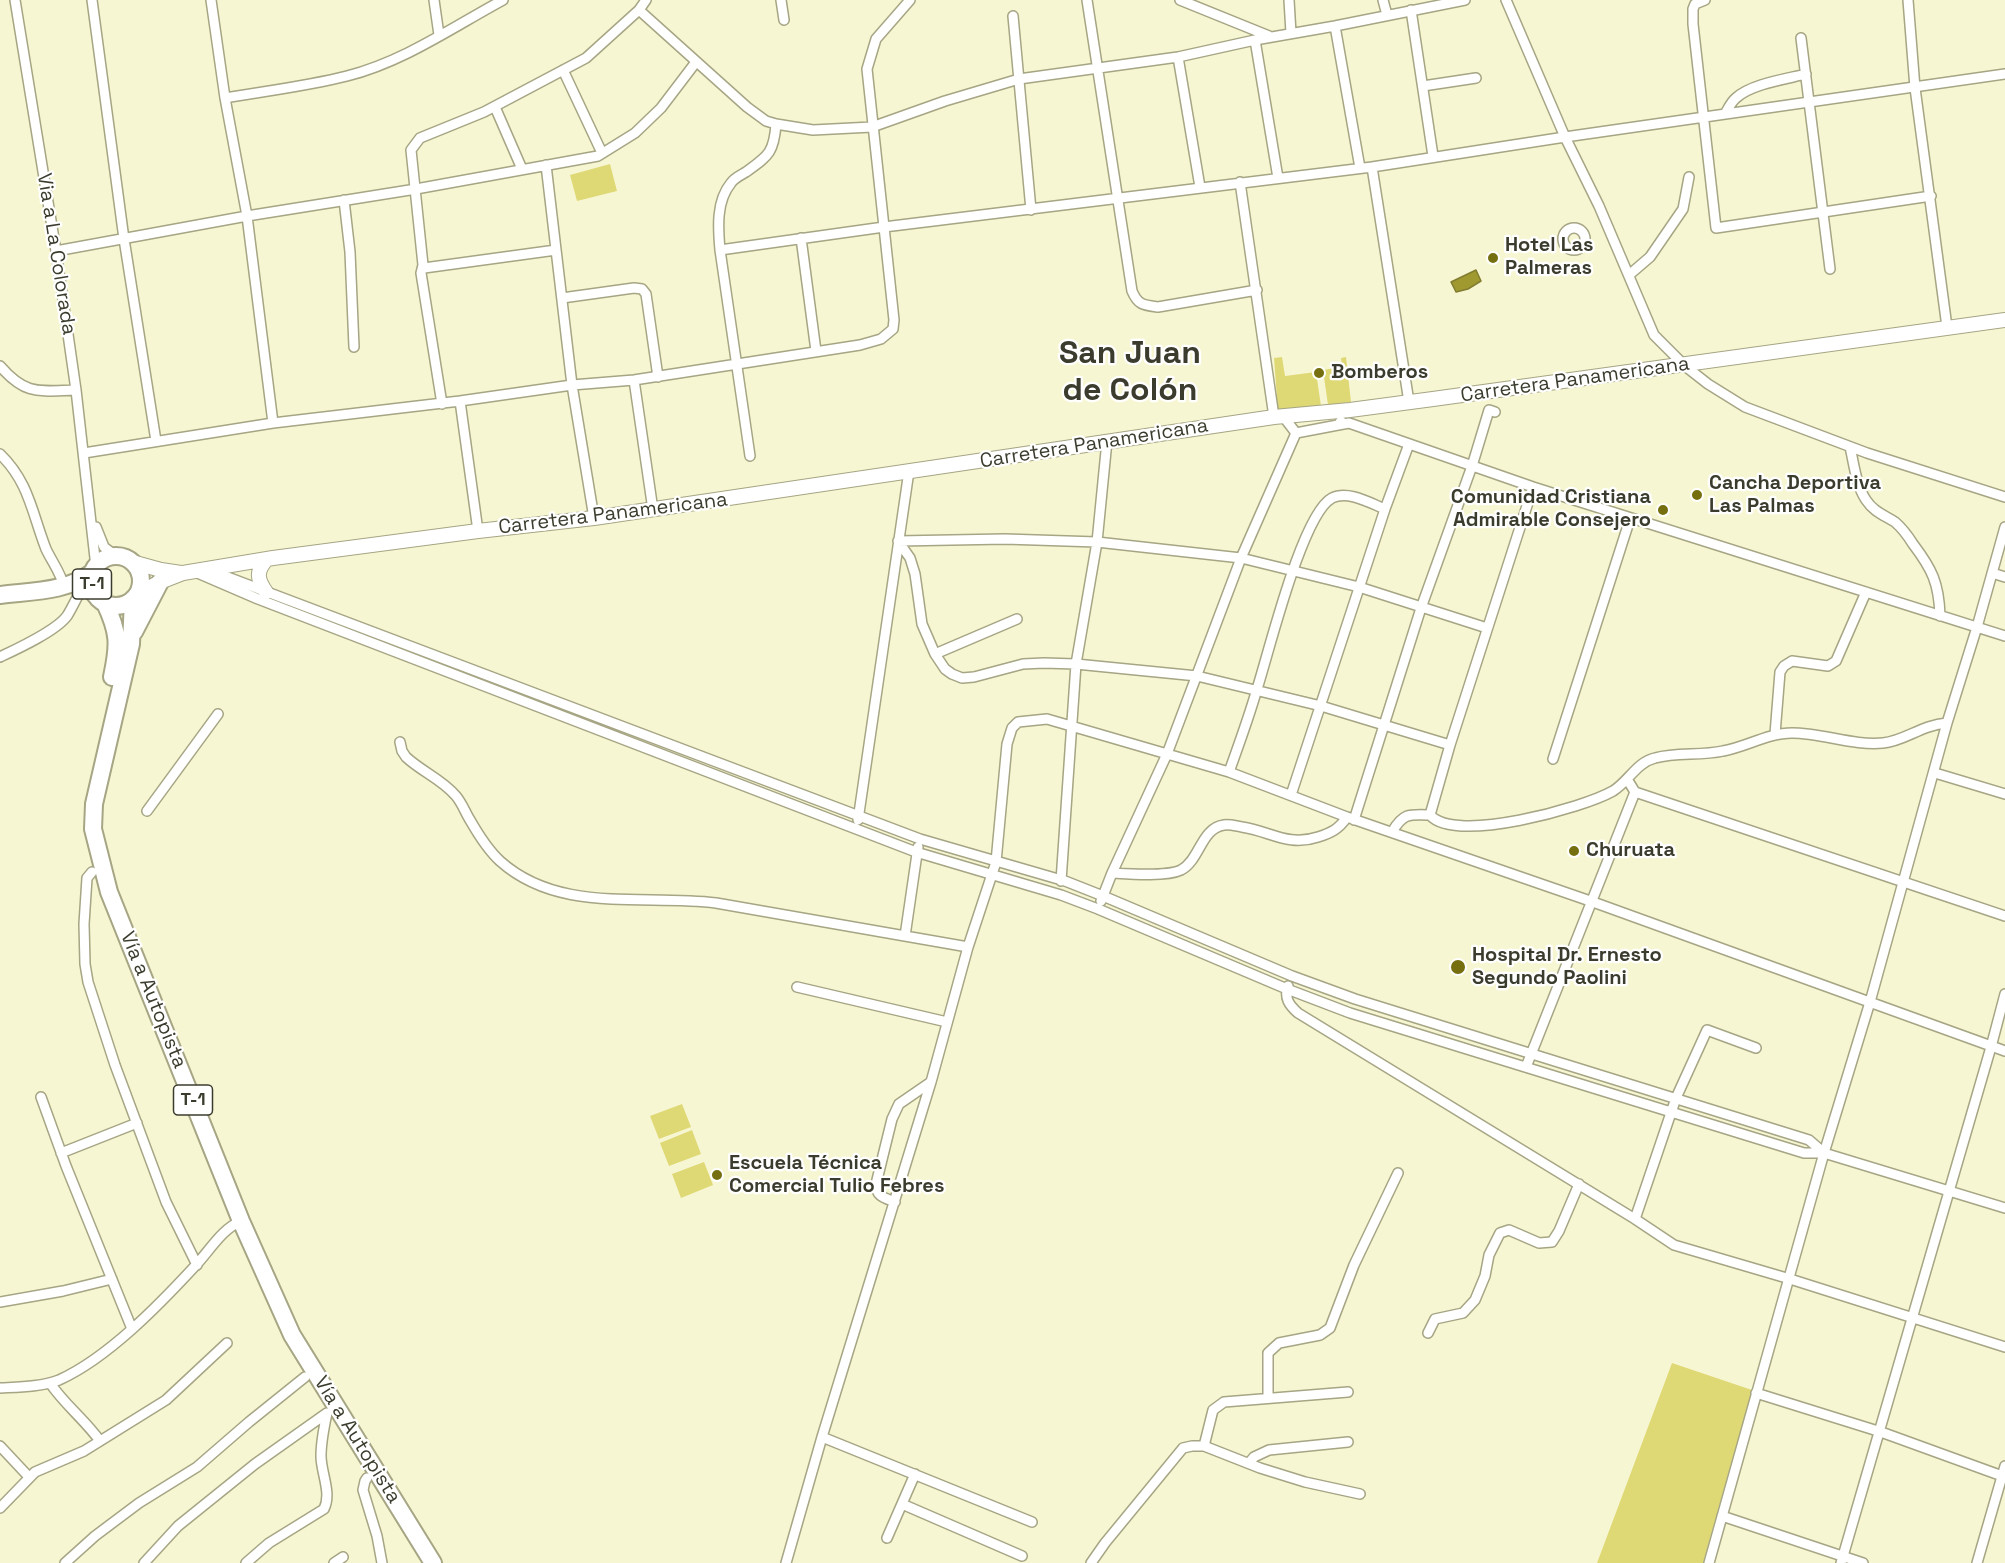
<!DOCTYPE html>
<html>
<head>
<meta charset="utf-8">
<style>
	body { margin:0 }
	canvas { display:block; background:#f7f6d3 }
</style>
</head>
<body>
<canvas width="2005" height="1563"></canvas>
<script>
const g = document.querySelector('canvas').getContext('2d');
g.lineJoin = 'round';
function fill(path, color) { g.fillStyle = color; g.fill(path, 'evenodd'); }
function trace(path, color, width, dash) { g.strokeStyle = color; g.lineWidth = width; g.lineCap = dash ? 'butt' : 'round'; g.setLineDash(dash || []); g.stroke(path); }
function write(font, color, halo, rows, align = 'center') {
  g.font = font + ' "Space Grotesk",sans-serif'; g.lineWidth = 4.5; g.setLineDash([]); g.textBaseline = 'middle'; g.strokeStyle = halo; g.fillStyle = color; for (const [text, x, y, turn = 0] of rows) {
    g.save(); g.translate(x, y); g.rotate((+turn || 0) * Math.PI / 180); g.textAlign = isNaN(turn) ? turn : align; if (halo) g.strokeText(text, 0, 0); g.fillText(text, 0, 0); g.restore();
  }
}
fill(new Path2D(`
	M 610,164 L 617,191 L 577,201 L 570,175 Z
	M 1282,357 L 1285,376 L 1316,372 L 1321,406 L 1278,411 L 1274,358 Z
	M 1346,357 L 1351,402 L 1328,405 L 1323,370 L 1342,367 L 1341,358 Z
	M 682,1104 L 691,1127 L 659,1139 L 650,1116 Z
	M 692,1130 L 701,1154 L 669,1166 L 660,1143 Z
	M 704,1162 L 713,1185 L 681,1198 L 672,1174 Z
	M 1672,1363 L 1752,1390 L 1703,1563 L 1597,1563 Z`), '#dfd975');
const water = new Path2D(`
	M 1476,270 L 1481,281 L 1468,289 L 1456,292 L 1451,282 Z`);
fill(water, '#a09930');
trace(water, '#827d2f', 1.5);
const street = new Path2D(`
	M 15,0 L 56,251 L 76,390 L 96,567
	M 92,0 L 124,239 L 156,441
	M 211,0 L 225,98 L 247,216 L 273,423
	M 434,0 L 439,35
	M 781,0 L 784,20
	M 1087,0 L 1132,291 C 1138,305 1143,305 1158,307 L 1257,290
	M 1180,0 L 1269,36
	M 1289,0 L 1291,33
	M 1383,0 L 1387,15
	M 1506,0 L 1565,137 L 1599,206 L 1654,335 L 1685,366 L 1708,384 L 1745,407 L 1867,453 L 2005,497
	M 1705,0 L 1695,4 L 1693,9 L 1693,24 L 1716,228 L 1931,196
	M 1908,0 L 1915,88 L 1947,327
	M 639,10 L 747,107 L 766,121 L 776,124 L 813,130 L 872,127 L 945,101 L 1019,79 L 1178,57 L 1255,40 L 1335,26 L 1465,0
	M 1411,10 L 1433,156
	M 1013,16 L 1031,210
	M 1335,26 L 1360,168
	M 1801,38 L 1830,269
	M 1255,40 L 1278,178
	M 1178,57 L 1200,187
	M 563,70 L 602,153
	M 1423,86 L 1476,78
	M 225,98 C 266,91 308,86 347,76 C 403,62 453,27 503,0
	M 495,107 L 522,169
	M 1725,114 C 1728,109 1731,102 1736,98 C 1751,84 1786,79 1806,74
	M 546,165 L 572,385 L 594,518
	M 1372,167 L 1409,402
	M 1240,182 L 1274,417
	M 344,200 L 350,252 L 354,347
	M1563 239a11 11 0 1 1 22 0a11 11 0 1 1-22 0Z
	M 801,238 L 816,351
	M 720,250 L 884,227 L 1372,167 L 1565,137 L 2005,74
	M 56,251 L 247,216 L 416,189 L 598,156 L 635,133 L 661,108 L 696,62
	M 424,268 L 556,250
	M 1629,275 L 1650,257 L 1683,209 L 1689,177
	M 562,298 L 634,288 L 642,289 L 646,294 L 658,377
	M 0,366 C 26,396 39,391 76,390
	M 634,380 L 653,510
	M 460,401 L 478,531
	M 442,404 L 421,273 L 423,265 L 411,150 L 420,138 L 484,112 L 586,58 L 639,10 L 646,0
	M 1286,416 L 1286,420 L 1296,433 L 1338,425 L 1341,421
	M 1338,425 L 1349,423 L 1533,487 L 2005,636
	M 1850,447 C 1854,464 1856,485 1866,500 C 1874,512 1884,515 1895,522 C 1902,528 1908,536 1913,544 C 1932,569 1939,583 1940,616
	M 84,453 L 273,423 L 460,401 L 572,385 L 634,380 L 860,345 L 881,339 L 893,329 L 894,320 L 867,69 L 876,39 L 910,0
	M 0,454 C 29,482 32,513 46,549 C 52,562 61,573 64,587
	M 750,456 L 720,250 C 718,228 716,201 731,183 C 734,178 741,175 746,172 C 768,156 774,153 776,124
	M 96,527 L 104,547 L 116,556
	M 898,541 L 910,558 L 915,574 L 922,624 L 935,654 L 945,669 L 952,674 L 962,678 L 974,677 L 1023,664 L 1044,663 L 1076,664 L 1197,676 L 1321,706 L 1450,745
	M 898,541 L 1005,539 L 1097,542 L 1241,558 L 1359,587 L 1487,628
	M 209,570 L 920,839 L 1065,881 L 1103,896 L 1292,976 L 1355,999 L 1809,1140 L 1824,1153
	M 193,571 L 258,599 L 916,852 L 1061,895 L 1098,909 L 1287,989 L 1350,1013 L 1804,1153 L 1824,1153 L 2005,1208
	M 1992,573 L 2005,577
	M 935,654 L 1017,619
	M 0,657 C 17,649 56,631 67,616 C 72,608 76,599 81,590
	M 1775,734 L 1780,672 L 1784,666 L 1792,661 L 1828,666 L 1836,661 L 1866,592
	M 400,742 L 402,751 L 406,757 C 422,772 442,779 456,796 C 462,803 465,812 470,820 C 478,834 488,850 500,861 C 559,914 643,894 716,903 L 968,947
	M 1553,759 L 1630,519
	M 1229,772 C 1239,744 1249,717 1257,689 C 1269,652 1302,514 1332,498 C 1348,490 1370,503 1385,509
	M 1935,773 L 2005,794
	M 1627,779 L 1635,792 L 2005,916
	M 1291,795 L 1385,509 L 1409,444
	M 147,811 L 218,714
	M 1430,815 L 1450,745 L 1533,487
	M 858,820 L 909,471
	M 1354,820 L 1421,608 L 1472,466 L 1489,410 L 1495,412
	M 1392,832 C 1403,813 1409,814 1430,815 C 1455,844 1583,808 1613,791 C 1628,782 1637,762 1655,758 C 1677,752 1700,756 1723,751 C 1746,747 1768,733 1792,733 C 1822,733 1854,746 1883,743 C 1905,741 1921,725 1947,723
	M 92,872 L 87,878 L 84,924 L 85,964 L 88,982 L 115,1065 L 166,1202 L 197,1265
	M 1112,873 C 1129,874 1166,877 1181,870 C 1200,860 1201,828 1224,825 C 1229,824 1236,826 1242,827 C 1270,831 1288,847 1318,837 C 1331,833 1339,829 1347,817
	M 1061,881 L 1076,664 L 1097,542 L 1107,441
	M 1101,901 L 1112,873 L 1167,754 L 1241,558 L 1296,433
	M 905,936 L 918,847
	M 1288,986 C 1284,998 1289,1005 1298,1013 L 1635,1219 L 1674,1245 L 1790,1279 L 2005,1347
	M 797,987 L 947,1022
	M 1526,1067 L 1635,792
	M 41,1097 L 66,1166 L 132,1329
	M 61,1153 L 137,1123
	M 895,1202 C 885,1198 876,1197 876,1184 L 892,1119 L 899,1104 L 931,1082
	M 1635,1219 L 1676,1098 L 1707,1030 L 1756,1048
	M 0,1302 L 63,1291 L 112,1279
	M 1428,1333 L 1435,1319 L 1463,1313 L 1475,1300 L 1485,1276 L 1489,1255 L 1500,1233 L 1509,1230 L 1539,1243 L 1552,1242 L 1559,1231 L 1579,1184
	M 50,1383 C 64,1404 85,1420 100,1441
	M 0,1388 C 19,1387 41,1387 59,1380 C 108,1358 160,1304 196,1265 C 210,1250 222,1229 241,1221
	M 1756,1393 L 1881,1432 L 2005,1477
	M 1268,1398 L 1268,1353 L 1279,1343 L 1320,1335 L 1330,1328 L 1354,1265 L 1398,1173
	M 822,1437 L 1032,1522
	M 0,1446 L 29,1477
	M 1204,1446 L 1213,1410 L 1224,1402 L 1348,1392
	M 1249,1463 L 1254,1457 L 1269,1450 L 1348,1442
	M 367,1478 L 365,1481 L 363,1490 L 377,1536 L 382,1563
	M 902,1504 L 1022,1556
	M 0,1508 L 35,1472 L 84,1451 L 166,1400 L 227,1343
	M 1722,1516 L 1863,1563
	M 887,1538 L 915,1474
	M 65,1563 L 95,1536 L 139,1503 L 197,1467 L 249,1422 L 305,1377
	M 144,1563 L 178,1526 L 255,1464 L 327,1413
	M 246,1563 L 269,1543 L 324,1509 C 332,1493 321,1473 321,1456 C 321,1442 324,1427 327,1413
	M 334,1563 L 343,1557
	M 786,1563 L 822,1437 L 931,1082 L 968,947 L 996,862 L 1007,744 L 1012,728 L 1018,722 L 1047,719 L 1229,772 L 1347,817 L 1593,902 L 2005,1051
	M 1091,1563 L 1105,1543 L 1183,1448 L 1192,1446 L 1204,1446 L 1260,1468 L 1305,1482 L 1360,1494
	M 1709,1563 L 1824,1153 L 1870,1002 L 1947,723 L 1977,627 L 2005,527
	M 1841,1563 L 1991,1047 L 2005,994
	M 1977,1563 L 2005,1466`);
const primary = new Path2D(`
	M 132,562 L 161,570 L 181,573
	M 266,592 C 257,579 256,572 266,560
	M 136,595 L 160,582 L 183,573 L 273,558 L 478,531 L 594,518 L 1274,417 L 1350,410 L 1433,399 L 2005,320`);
const highway = new Path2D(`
	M91 581a25 25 0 1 1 50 0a25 25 0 1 1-50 0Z
	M 0,595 C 31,591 67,592 93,572
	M 133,599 L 131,644 L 94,804 L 93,829 L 109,892 L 241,1221 L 292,1335 L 433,1563
	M 105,603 C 119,633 119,644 112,677
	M 134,632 L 160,582`);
trace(street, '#a6a584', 12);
trace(primary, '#a6a584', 16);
trace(highway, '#a6a584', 20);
trace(street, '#fff', 9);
trace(primary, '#fff', 14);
trace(highway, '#fff', 16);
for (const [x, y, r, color] of [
	[1493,258,6,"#756f0f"],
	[1319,373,6,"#756f0f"],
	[1697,495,6,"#756f0f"],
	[1663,510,6,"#756f0f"],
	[1574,851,6,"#756f0f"],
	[1458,967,8,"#756f0f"],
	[717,1175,6,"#756f0f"]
]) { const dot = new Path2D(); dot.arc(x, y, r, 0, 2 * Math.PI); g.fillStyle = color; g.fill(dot); trace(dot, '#fff', 2); }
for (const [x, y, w] of [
	[92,584,39],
	[193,1100,39]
]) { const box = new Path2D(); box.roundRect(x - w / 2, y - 15, w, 30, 4.5); g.fillStyle = '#fff'; g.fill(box); trace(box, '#3c3c2e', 1.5); }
write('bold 18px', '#3c3c2e', null, [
	["T-1",92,584],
	["T-1",193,1100]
]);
write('bold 20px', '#3c3c2e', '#fff', [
	["Hotel Las",1505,246],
	["Palmeras",1505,269],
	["Bomberos",1331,373],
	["Cancha Deportiva",1709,484],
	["Las Palmas",1709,507],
	["Comunidad Cristiana",1651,498,"right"],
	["Admirable Consejero",1651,521,"right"],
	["Churuata",1586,851],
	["Hospital Dr. Ernesto",1472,956],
	["Segundo Paolini",1472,979],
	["Escuela Técnica",729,1164],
	["Comercial Tulio Febres",729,1187]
], 'left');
write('20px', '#3c3c2e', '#fff', [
	["Via a La Colorada",56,254,81],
	["Carretera Panamericana",1575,380,-8],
	["Carretera Panamericana",1094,444,-9],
	["Carretera Panamericana",613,514,-7],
	["Vía a Autopista",153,1000,68],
	["Vía a Autopista",357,1440,58]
]);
write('bold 32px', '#3c3c2e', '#fff', [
	["San Juan",1130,354],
	["de Colón",1130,391]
]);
</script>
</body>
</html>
